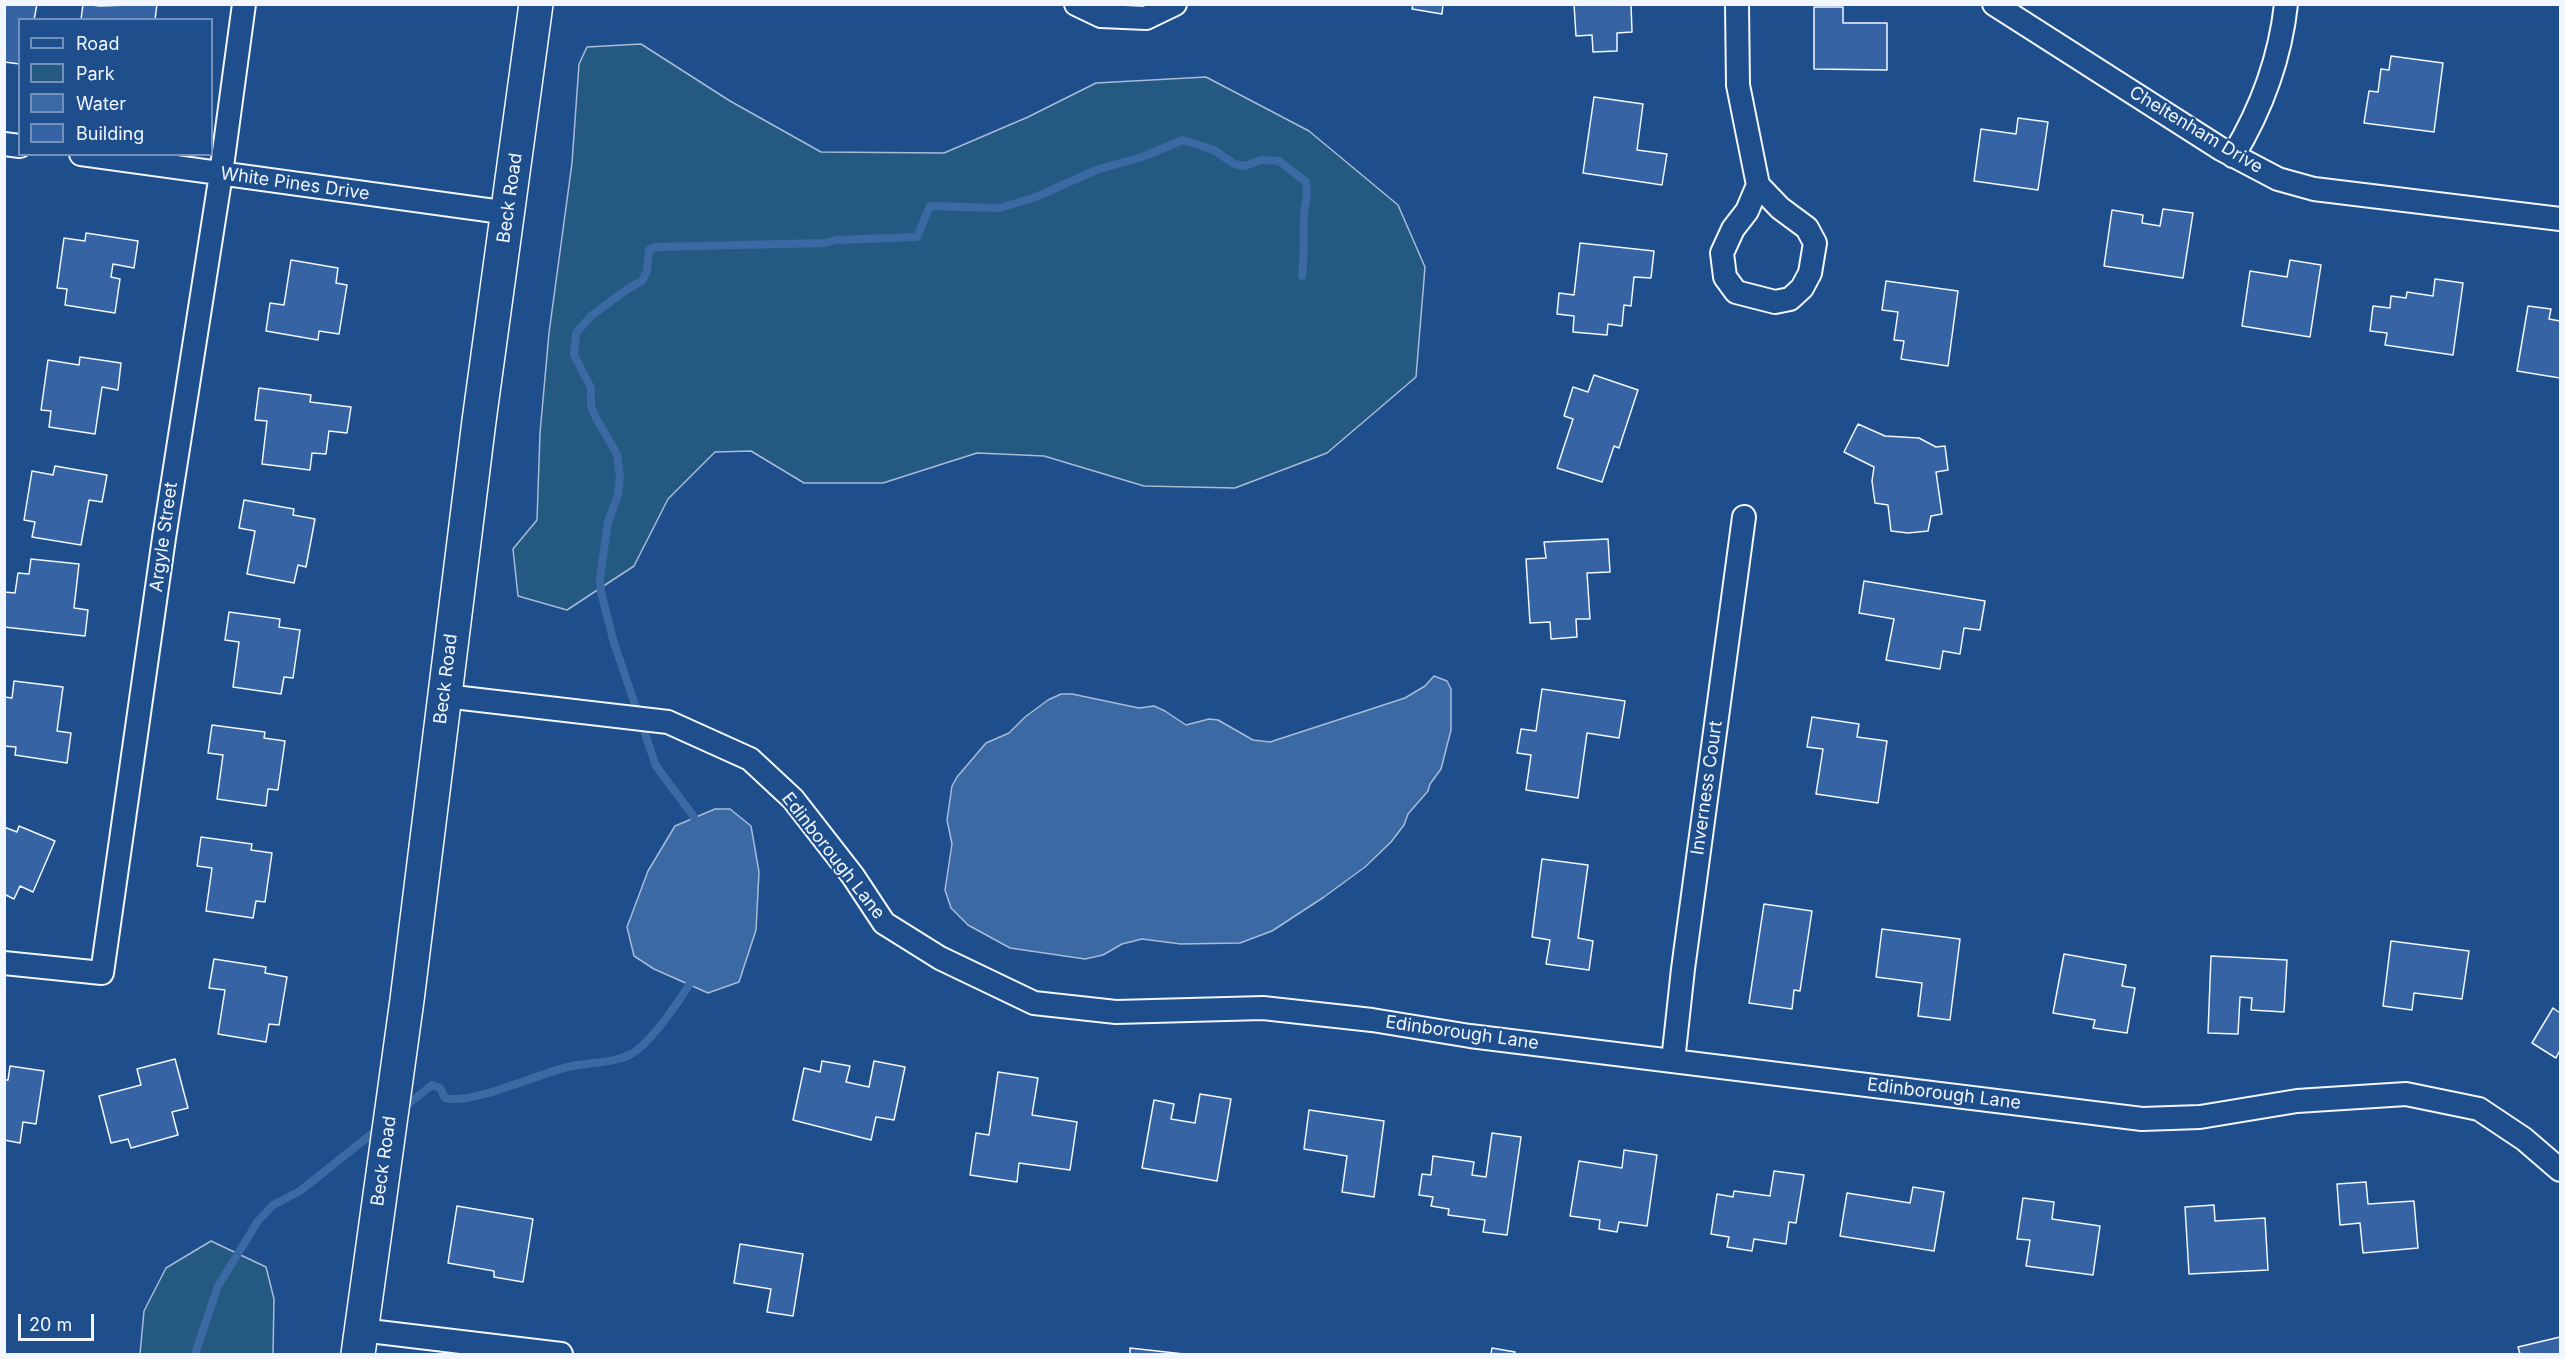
<!DOCTYPE html>
<html>
<head>
<meta charset="utf-8">
<style>
	body { margin:0 }
	#map { position:relative; width:2565px; height:1359px; overflow:hidden; background:#1f4e8c; font-family:Inter,sans-serif }
	canvas { display:block }
	.frame { position:absolute; inset:0; border:6px solid #f2f6ff; pointer-events:none }
	.legend { position:absolute; left:18px; top:18px; width:195px; height:138px; box-sizing:border-box; background:#1f4e8c; border:2px solid #7391ba; margin:0; padding:8px 10px; list-style:none; font-size:18px; color:#f2f6ff }
	.legend li { display:flex; align-items:center; gap:12px; height:30px }
	.legend b { width:30px; border:2px solid #7391ba }
	.scale { position:absolute; left:18px; top:1314px; width:76px; height:27px; box-sizing:border-box; border:3px solid #f2f6ff; border-top:0; padding-left:8px; font-size:18px; line-height:21px; white-space:nowrap; color:#f2f6ff; -webkit-text-stroke:4px #1f4e8c; paint-order:stroke }
</style>
</head>
<body>
<div id="map">
<canvas width="2565" height="1359"></canvas>
<div class="frame"></div>
<ul class="legend">
<li><b style="height:8px;background:#1f4e8c"></b>Road</li>
<li><b style="height:16px;background:#245a82"></b>Park</li>
<li><b style="height:16px;background:#3b69a3"></b>Water</li>
<li><b style="height:16px;background:#3563a3"></b>Building</li>
</ul>
<div class="scale">20 m</div>
</div>
<script>
const g = document.querySelector('canvas').getContext('2d');
g.lineJoin = 'round';
function fill(path, color) { g.fillStyle = color; g.fill(path, 'evenodd'); }
function trace(path, color, width, dash) { g.strokeStyle = color; g.lineWidth = width; g.lineCap = dash ? 'butt' : 'round'; g.setLineDash(dash || []); g.stroke(path); }
function write(font, color, halo, rows, align = 'center') {
  g.font = font + ' Inter,sans-serif'; g.lineWidth = 4.5; g.setLineDash([]); g.textBaseline = 'middle'; g.strokeStyle = halo; g.fillStyle = color; for (const [text, x, y, turn = 0] of rows) {
    g.save(); g.translate(x, y); g.rotate((+turn || 0) * Math.PI / 180); g.textAlign = isNaN(turn) ? turn : align; if (halo) g.strokeText(text, 0, 0); g.fillText(text, 0, 0); g.restore();
  }
}
const green = new Path2D(`
	M 641,44 L 730,101 L 821,152 L 944,153 L 1028,117 L 1096,83 L 1206,77 L 1309,131 L 1398,205 L 1425,267 L 1416,377 L 1327,453 L 1235,488 L 1144,486 L 1044,456 L 977,453 L 883,483 L 804,483 L 751,451 L 715,452 L 668,499 L 634,566 L 567,610 L 518,596 L 513,549 L 537,520 L 540,433 L 549,333 L 572,163 L 579,64 L 587,47 Z
	M 211,1241 L 266,1267 L 274,1299 L 273,1354 L 140,1354 L 144,1311 L 166,1268 Z`);
fill(green, '#245a82');
trace(green, '#a8bbd7', 1.5);
const water = new Path2D(`
	M 1434,676 L 1447,681 L 1451,689 L 1451,730 L 1441,769 L 1430,784 L 1428,791 L 1408,814 L 1404,825 L 1391,842 L 1365,867 L 1324,897 L 1272,931 L 1240,943 L 1181,944 L 1142,939 L 1122,944 L 1103,955 L 1085,959 L 1010,948 L 968,925 L 951,908 L 945,890 L 952,844 L 947,820 L 952,786 L 957,777 L 986,743 L 1009,733 L 1025,717 L 1048,700 L 1061,694 L 1072,694 L 1139,708 L 1154,706 L 1165,711 L 1186,725 L 1209,719 L 1218,720 L 1253,740 L 1270,742 L 1405,698 L 1425,686 Z
	M 715,809 L 730,809 L 751,826 L 759,872 L 756,930 L 739,982 L 708,993 L 654,969 L 634,956 L 627,927 L 648,871 L 675,826 Z`);
fill(water, '#3b69a3');
trace(water, '#a8bbd7', 1.5);
trace(new Path2D(`
	M 696,827 L 694,817 L 656,766 L 614,643 L 601,592 L 600,578 L 608,522 L 618,495 L 620,477 L 617,454 L 596,418 L 591,406 L 591,388 L 574,355 L 576,333 L 591,316 L 626,290 L 642,281 L 647,271 L 649,250 L 656,247 L 825,243 L 836,240 L 917,237 L 930,206 L 1000,208 L 1036,197 L 1096,170 L 1142,157 L 1183,140 L 1214,150 L 1234,164 L 1245,166 L 1261,160 L 1279,161 L 1306,182 C 1309,199 1305,200 1304,214 C 1303,235 1305,255 1302,276
	M 402,1109 L 432,1085 L 440,1088 L 445,1098 C 469,1106 540,1073 568,1067 C 587,1062 613,1064 631,1054 C 651,1043 681,999 694,977
	M 195,1354 L 218,1286 L 258,1221 L 273,1205 L 300,1191 L 379,1128`), '#3b69a3', 8);
const building = new Path2D(`
	M 4,4 L 37,4 L 34,20 L 20,20 L 20,64 L 4,62 Z
	M 83,4 L 100,6 L 157,4 L 155,20 L 81,20 Z
	M 1413,4 L 1443,4 L 1442,14 L 1412,9 Z
	M 1574,4 L 1631,4 L 1632,32 L 1617,33 L 1617,51 L 1593,52 L 1592,35 L 1576,36 Z
	M 1814,7 L 1843,7 L 1843,23 L 1887,23 L 1887,70 L 1814,69 Z
	M 2391,56 L 2443,63 L 2434,132 L 2364,123 L 2369,91 L 2378,92 L 2381,69 L 2389,70 Z
	M 1594,97 L 1643,104 L 1637,150 L 1667,154 L 1662,185 L 1583,173 Z
	M 2018,118 L 2048,122 L 2038,190 L 1974,181 L 1981,129 L 2016,134 Z
	M 2163,209 L 2193,213 L 2183,278 L 2104,266 L 2112,210 L 2143,215 L 2142,223 L 2160,226 Z
	M 86,233 L 138,241 L 134,268 L 113,264 L 111,277 L 120,279 L 115,313 L 65,305 L 67,289 L 57,288 L 64,238 L 85,241 Z
	M 1580,243 L 1654,251 L 1651,278 L 1634,277 L 1631,306 L 1624,305 L 1622,326 L 1608,324 L 1607,335 L 1573,332 L 1574,316 L 1557,314 L 1559,293 L 1574,295 Z
	M 291,260 L 338,268 L 336,283 L 347,285 L 339,334 L 319,331 L 318,340 L 266,331 L 270,303 L 284,305 Z
	M 2290,260 L 2321,265 L 2310,337 L 2242,326 L 2250,271 L 2287,277 Z
	M 2435,279 L 2463,283 L 2453,355 L 2385,345 L 2387,333 L 2370,331 L 2373,306 L 2390,308 L 2391,296 L 2406,298 L 2407,292 L 2433,296 Z
	M 1886,281 L 1958,291 L 1948,366 L 1901,359 L 1904,341 L 1894,340 L 1898,312 L 1882,310 Z
	M 2528,306 L 2551,309 L 2549,319 L 2560,321 L 2560,378 L 2517,371 Z
	M 80,357 L 121,363 L 118,390 L 102,387 L 95,434 L 49,427 L 51,411 L 41,410 L 48,360 L 79,365 Z
	M 1594,375 L 1638,390 L 1619,448 L 1614,446 L 1602,482 L 1557,468 L 1573,419 L 1564,416 L 1573,387 L 1588,392 Z
	M 259,388 L 311,395 L 310,402 L 351,407 L 347,433 L 329,431 L 326,454 L 312,453 L 310,470 L 262,464 L 267,421 L 255,420 Z
	M 1858,424 L 1885,436 L 1919,438 L 1936,447 L 1945,446 L 1948,470 L 1936,472 L 1942,514 L 1931,516 L 1928,531 L 1908,533 L 1891,531 L 1888,505 L 1875,503 L 1872,481 L 1874,467 L 1844,452 Z
	M 55,466 L 107,475 L 102,502 L 89,500 L 81,545 L 32,537 L 35,522 L 24,520 L 32,471 L 53,475 Z
	M 244,500 L 294,509 L 293,515 L 315,519 L 306,567 L 298,565 L 294,583 L 247,574 L 255,531 L 239,528 Z
	M 1608,539 L 1610,572 L 1587,573 L 1590,619 L 1576,619 L 1577,637 L 1551,639 L 1550,622 L 1530,623 L 1526,559 L 1546,558 L 1544,542 Z
	M 31,559 L 79,564 L 74,608 L 88,610 L 85,636 L 4,627 L 4,592 L 15,593 L 18,573 L 29,574 Z
	M 1864,581 L 1985,601 L 1980,630 L 1964,628 L 1960,654 L 1943,651 L 1940,669 L 1886,660 L 1894,619 L 1859,613 Z
	M 229,612 L 280,619 L 279,627 L 300,630 L 293,678 L 284,677 L 281,694 L 233,687 L 239,642 L 225,640 Z
	M 14,681 L 63,687 L 57,731 L 71,733 L 67,763 L 15,755 L 16,747 L 4,746 L 4,697 L 12,698 Z
	M 1542,689 L 1625,701 L 1619,738 L 1587,733 L 1578,798 L 1526,790 L 1531,755 L 1517,753 L 1521,729 L 1536,731 Z
	M 1812,717 L 1859,724 L 1857,737 L 1887,741 L 1878,803 L 1816,794 L 1823,749 L 1807,747 Z
	M 212,725 L 265,732 L 264,738 L 285,741 L 278,790 L 268,789 L 266,806 L 217,799 L 223,755 L 208,753 Z
	M 19,826 L 55,841 L 33,892 L 20,886 L 14,899 L 4,894 L 4,827 L 17,832 Z
	M 201,837 L 252,844 L 251,850 L 272,853 L 265,902 L 256,901 L 253,918 L 206,911 L 212,868 L 197,866 Z
	M 1542,859 L 1588,865 L 1578,938 L 1593,941 L 1589,970 L 1546,964 L 1550,940 L 1532,937 Z
	M 1764,904 L 1812,911 L 1800,991 L 1794,990 L 1792,1009 L 1749,1003 Z
	M 1882,929 L 1960,939 L 1950,1020 L 1918,1016 L 1922,983 L 1876,977 Z
	M 2391,941 L 2469,951 L 2462,999 L 2414,993 L 2412,1010 L 2383,1006 Z
	M 2064,954 L 2126,965 L 2122,986 L 2135,988 L 2127,1033 L 2093,1028 L 2095,1020 L 2053,1013 Z
	M 2211,956 L 2287,960 L 2284,1012 L 2251,1010 L 2252,998 L 2240,997 L 2238,1034 L 2208,1033 Z
	M 214,959 L 266,967 L 265,973 L 287,977 L 279,1025 L 269,1024 L 266,1042 L 218,1034 L 225,990 L 209,988 Z
	M 2553,1008 L 2560,1013 L 2560,1050 L 2556,1058 L 2532,1043 Z
	M 175,1059 L 188,1108 L 172,1112 L 178,1135 L 131,1148 L 128,1139 L 111,1143 L 99,1096 L 141,1085 L 137,1069 Z
	M 822,1061 L 850,1066 L 846,1082 L 869,1087 L 874,1061 L 905,1067 L 894,1120 L 876,1117 L 871,1140 L 793,1120 L 804,1068 L 820,1072 Z
	M 10,1066 L 44,1071 L 36,1124 L 23,1122 L 20,1143 L 4,1140 L 4,1080 L 8,1080 Z
	M 998,1072 L 1038,1078 L 1032,1115 L 1077,1122 L 1070,1170 L 1019,1163 L 1017,1182 L 970,1175 L 976,1133 L 989,1135 Z
	M 1200,1094 L 1231,1099 L 1217,1181 L 1142,1168 L 1154,1100 L 1174,1104 L 1171,1119 L 1195,1123 Z
	M 1309,1110 L 1384,1121 L 1374,1197 L 1342,1192 L 1347,1156 L 1304,1149 Z
	M 1492,1133 L 1521,1137 L 1507,1235 L 1483,1232 L 1485,1220 L 1448,1215 L 1449,1209 L 1431,1206 L 1433,1197 L 1419,1195 L 1422,1174 L 1431,1175 L 1433,1156 L 1474,1162 L 1472,1175 L 1486,1177 Z
	M 1624,1150 L 1657,1155 L 1647,1226 L 1619,1222 L 1617,1232 L 1599,1229 L 1600,1220 L 1570,1216 L 1579,1161 L 1622,1168 Z
	M 1774,1171 L 1804,1175 L 1796,1223 L 1789,1222 L 1786,1244 L 1754,1239 L 1752,1251 L 1727,1247 L 1729,1237 L 1711,1234 L 1717,1194 L 1733,1197 L 1734,1191 L 1770,1196 Z
	M 2366,1182 L 2368,1204 L 2414,1201 L 2418,1248 L 2363,1253 L 2360,1223 L 2340,1225 L 2337,1184 Z
	M 1913,1187 L 1944,1192 L 1934,1251 L 1840,1236 L 1847,1193 L 1910,1203 Z
	M 2023,1198 L 2054,1202 L 2052,1219 L 2100,1226 L 2093,1275 L 2026,1266 L 2030,1240 L 2017,1239 Z
	M 2214,1205 L 2215,1221 L 2265,1218 L 2268,1270 L 2189,1274 L 2185,1207 Z
	M 457,1206 L 533,1219 L 523,1282 L 494,1277 L 494,1271 L 448,1263 Z
	M 740,1244 L 803,1254 L 793,1316 L 767,1312 L 771,1289 L 734,1283 Z
	M 2560,1337 L 2560,1354 L 2520,1354 L 2518,1347 Z
	M 1130,1348 L 1184,1354 L 1130,1354 Z
	M 1492,1348 L 1515,1352 L 1514,1354 L 1491,1354 Z`);
fill(building, '#3563a3');
trace(building, '#f2f6ff', 1.5);
const street = new Path2D(`
	M 1076,4 L 1101,16 L 1146,18 L 1175,4
	M 1737,4 L 1738,85 L 1758,185 L 1780,208 L 1807,228 L 1815,243 L 1810,273 L 1802,288 L 1790,299 L 1775,302 L 1736,292 L 1725,277 L 1722,253 L 1733,229 L 1747,211 L 1758,185
	M 1994,4 L 2221,149 L 2278,179 L 2314,189 L 2560,219
	M 4,144 L 20,146
	M 81,154 L 509,213
	M 2233,156 C 2262,108 2280,60 2286,4
	M 445,696 L 668,722 L 750,759 L 793,799 L 853,876 L 884,923 L 940,958 L 1034,1003 L 1116,1012 L 1263,1008 L 1372,1020 L 1470,1036 L 2142,1119 L 2200,1117 L 2297,1101 L 2406,1094 L 2479,1109 L 2524,1139 L 2560,1170
	M 4,963 L 102,973 L 164,538 L 221,174 L 244,4
	M 1673,1061 L 1683,969 L 1744,517
	M 361,1330 L 561,1354`);
const secondary = new Path2D(`
	M 358,1354 L 407,1000 L 479,421 L 536,4`);
trace(street, '#f2f6ff', 26);
trace(secondary, '#f2f6ff', 36);
trace(street, '#1f4e8c', 22);
trace(secondary, '#1f4e8c', 33);
write('18px', '#f2f6ff', '#1f4e8c', [
	["Cheltenham Drive",2196,130,31],
	["White Pines Drive",295,184,8],
	["Beck Road",510,198,-82],
	["Argyle Street",164,537,-82],
	["Beck Road",446,679,-83],
	["Inverness Court",1707,788,-82],
	["Edinborough Lane",833,856,52],
	["Edinborough Lane",1462,1033,8],
	["Edinborough Lane",1944,1094,7],
	["Beck Road",384,1161,-82]
]);
</script>
</body>
</html>
